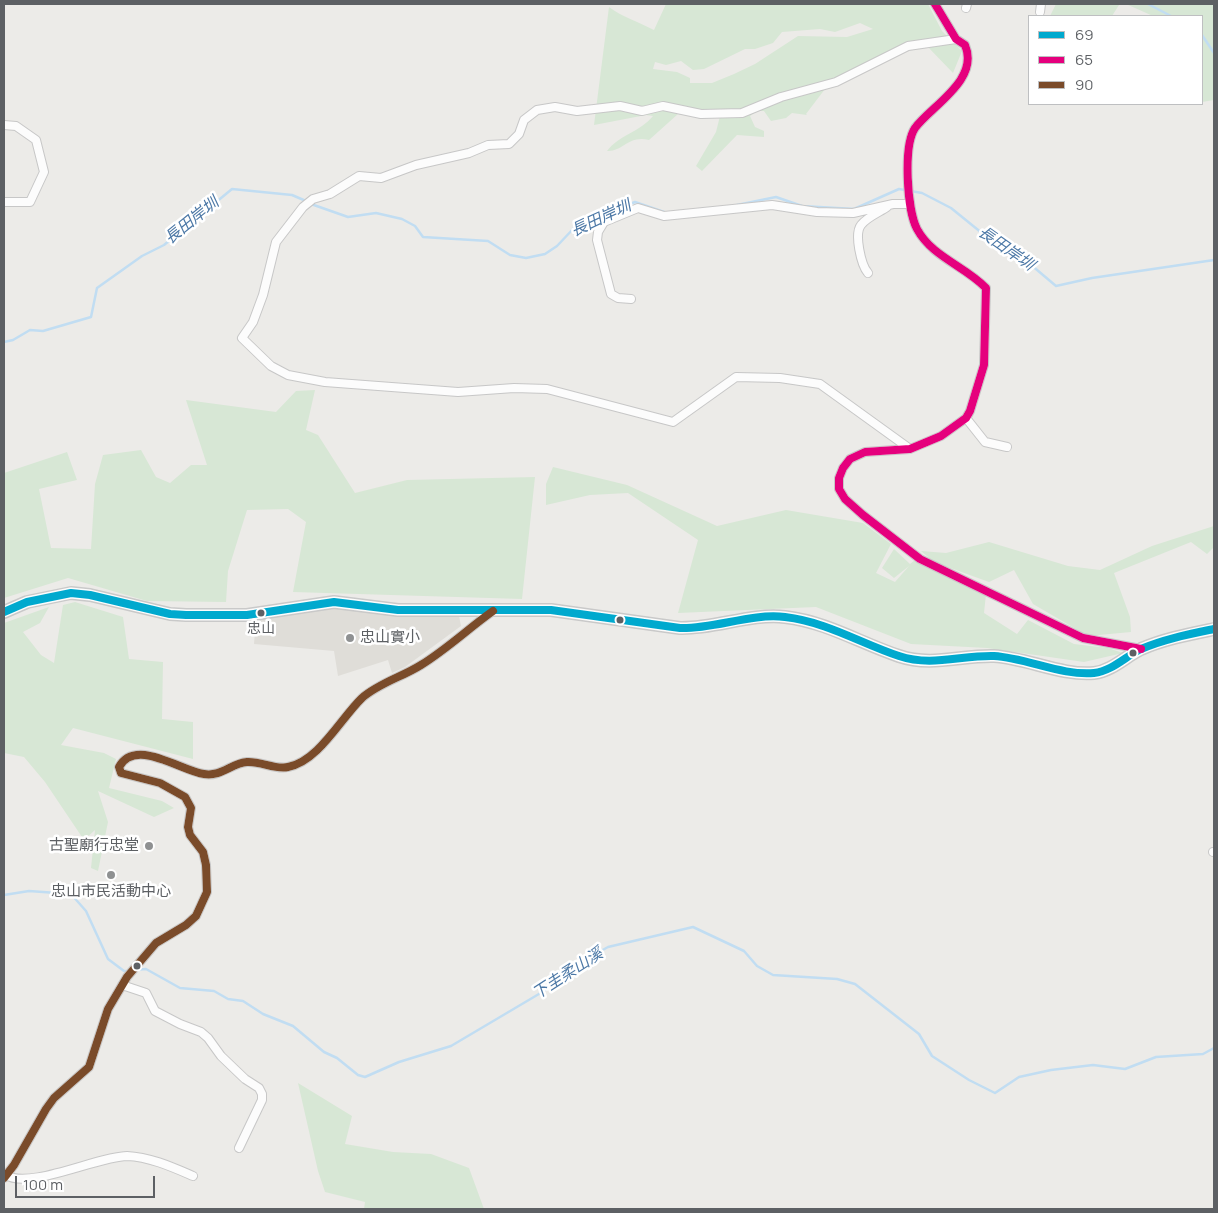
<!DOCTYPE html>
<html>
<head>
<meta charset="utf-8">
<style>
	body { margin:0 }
	#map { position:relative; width:1218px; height:1213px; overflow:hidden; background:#ecebe8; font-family:Manrope,sans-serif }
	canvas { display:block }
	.frame { position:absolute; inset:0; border:5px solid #5d6064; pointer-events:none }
	.legend { position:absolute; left:1028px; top:15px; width:175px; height:90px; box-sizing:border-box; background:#fff; border:1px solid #bebfc1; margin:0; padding:6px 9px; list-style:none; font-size:15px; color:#5d6064 }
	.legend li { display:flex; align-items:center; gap:10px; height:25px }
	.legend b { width:25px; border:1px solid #bebfc1 }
	.scale { position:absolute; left:15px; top:1176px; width:140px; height:22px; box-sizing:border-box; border:2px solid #5d6064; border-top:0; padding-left:6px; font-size:15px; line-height:18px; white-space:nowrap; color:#5d6064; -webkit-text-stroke:4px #fff; paint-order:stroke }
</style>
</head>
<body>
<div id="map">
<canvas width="1218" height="1213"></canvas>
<div class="frame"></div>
<ul class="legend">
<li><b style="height:6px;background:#00a9ce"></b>69</li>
<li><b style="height:6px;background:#e5007d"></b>65</li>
<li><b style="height:6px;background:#7a4b2a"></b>90</li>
</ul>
<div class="scale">100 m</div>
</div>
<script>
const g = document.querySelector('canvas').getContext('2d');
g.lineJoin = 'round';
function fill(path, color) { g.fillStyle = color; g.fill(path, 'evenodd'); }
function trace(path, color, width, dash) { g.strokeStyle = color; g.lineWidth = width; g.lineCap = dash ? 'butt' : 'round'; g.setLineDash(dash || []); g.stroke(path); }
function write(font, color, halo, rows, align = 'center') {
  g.font = font + ' Manrope,"Noto Sans TC",sans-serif'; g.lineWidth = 5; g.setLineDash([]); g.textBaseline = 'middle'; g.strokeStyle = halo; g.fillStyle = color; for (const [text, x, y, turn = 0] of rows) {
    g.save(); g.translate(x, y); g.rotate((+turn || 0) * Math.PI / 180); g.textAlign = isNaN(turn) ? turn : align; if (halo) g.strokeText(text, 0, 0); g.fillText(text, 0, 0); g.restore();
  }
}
fill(new Path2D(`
	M 332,608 L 385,614 L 459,616 L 461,626 L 405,667 L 392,673 L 388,660 L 338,676 L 334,651 L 254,644 L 256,618 Z`), '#dfddd8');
fill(new Path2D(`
	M 666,4 L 928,4 L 942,31 L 962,51 L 953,73 L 927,46 L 915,47 L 845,82 L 825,89 L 806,114 L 807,115 L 792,113 L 786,118 L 771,121 L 764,111 L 757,111 L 750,116 L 755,127 L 764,131 L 764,137 L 737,135 L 702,171 L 696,166 L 716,132 L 720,116 L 678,114 L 649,140 C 628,135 623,152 607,151 C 619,135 640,132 653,116 L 646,115 L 594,125 L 609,7 C 622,17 639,22 654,30 ZM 860,23 L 873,29 L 847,37 L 798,36 L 755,64 L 734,74 L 712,83 L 690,83 L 690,78 L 677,72 L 653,69 L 655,62 L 666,65 L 681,61 L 693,70 L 704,69 L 745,49 L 755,49 L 773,43 L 782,32 L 820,29 L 835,32 Z
	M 1056,4 L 1214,4 L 1214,100 L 1202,102 L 1202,16 L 1153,16 L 1126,4 L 1119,5 L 1112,16 L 1050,16 Z
	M 315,390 L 306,430 L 318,435 L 355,493 L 407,480 L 535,477 L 522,599 L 293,592 L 306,522 L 288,509 L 247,510 L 228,571 L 226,602 L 147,601 L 68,578 L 4,598 L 4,473 L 67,452 L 77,480 L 39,489 L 51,548 L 91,549 L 95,484 L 103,455 L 141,450 L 156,477 L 170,483 L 191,465 L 207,465 L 186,400 L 276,412 L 296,391 Z
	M 553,467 L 627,485 L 717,526 L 786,510 L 863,523 L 891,544 L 876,573 L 895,582 L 909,566 L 894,578 L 882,568 L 894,549 L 910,564 L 915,560 L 986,594 L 984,613 L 1017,634 L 1028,620 L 1074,644 L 1108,648 L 1123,653 L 1084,662 L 987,648 L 911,644 L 816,607 L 678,613 L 698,540 L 628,493 L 590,495 L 546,505 L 546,484 Z
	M 1214,526 L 1214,547 L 1207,554 L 1191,542 L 1114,573 L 1130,617 L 1131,632 L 1088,636 L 1033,604 L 1014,570 L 989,582 L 934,562 L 921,551 L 946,553 L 989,542 L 1068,566 L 1100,570 L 1152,546 Z
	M 75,602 L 123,617 L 129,659 L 163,662 L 162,719 L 193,722 L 193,759 L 73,728 L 61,745 L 104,753 L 116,759 L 109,788 L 162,801 L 174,808 L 154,817 L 98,791 L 108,822 L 98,871 L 91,868 L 95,830 L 84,840 L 45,782 L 24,757 L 4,753 L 4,623 L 49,607 L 40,623 L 23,632 L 41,655 L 54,663 L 63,605 Z
	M 298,1083 L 352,1116 L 345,1144 L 393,1152 L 431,1154 L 469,1168 L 484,1209 L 364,1209 L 365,1202 L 325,1192 L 318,1171 Z`), '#d7e7d5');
trace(new Path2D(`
	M 1148,4 L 1171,16
	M 1202,35 L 1214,53
	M 311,204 L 348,217 L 376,213 L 402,219 L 415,226 L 423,237 L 488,241 L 510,255 L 526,258 L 545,254 L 557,246 L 574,228 L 635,202 L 667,213
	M 737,205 L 776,197 L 802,206 L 854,209 L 899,189 L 922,193 L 951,208 L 1009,255 L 1030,264 L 1056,286 L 1092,278 L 1214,260
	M 4,342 L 13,340 L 30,330 L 43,331 L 91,317 L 97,288 L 142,256 L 164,245 L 232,189 L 292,195 L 306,201
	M 4,895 L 29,891 L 71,894 L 86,911 L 108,959 L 124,971 L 129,971
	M 134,970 L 146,969 L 180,988 L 214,991 L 228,999 L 243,1001 L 263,1014 L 293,1026 L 324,1052 L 337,1058 L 358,1075 L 365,1077 L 399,1062 L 451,1046 L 544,991 L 583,961 L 608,947 L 693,927 L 744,951 L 757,966 L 773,975 L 837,979 L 855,984 L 919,1034 L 932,1056 L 969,1080 L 995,1093 L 1019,1077 L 1051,1070 L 1093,1065 L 1125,1069 L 1156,1057 L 1203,1054 L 1214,1048`), '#c1ddf2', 2.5);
const street = new Path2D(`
	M 935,4 L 956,39 L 965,45 C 980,80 931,106 915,128 C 903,146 907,210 917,229 C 932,257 965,266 986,288 L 984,365 L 970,411 L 966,418 L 941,436 L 910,449 L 865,452 L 850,459 L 843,468 L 839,478 L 839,489 L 845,499 L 863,515 L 920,559 L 1083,638 L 1141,649
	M 966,8 L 967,4
	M 1040,12 L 1041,4
	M 4,125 L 16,126 L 36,140 L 44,172 L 30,202 L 4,202
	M 868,273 C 861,265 854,234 861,225 C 867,217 880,212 887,207
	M 631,299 L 618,298 L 611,294 L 597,240 L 598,232 L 604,222 L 638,208 L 664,216 L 772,205 L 817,212 L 853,213 L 893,204 L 909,204
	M 966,418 L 985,442 L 1007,447
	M 910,449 L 820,384 L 780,378 L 736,377 L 673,422 L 547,389 L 514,388 L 458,392 L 325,382 L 288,375 L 271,366 L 242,338 L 253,322 L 263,295 L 276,242 L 303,207 L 313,199 L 330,194 L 359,176 L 381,178 L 416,165 L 469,153 L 488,145 L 509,144 L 519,134 L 524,120 L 537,110 L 555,107 L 577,111 L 620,106 L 642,111 L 663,106 L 701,114 L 742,113 L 781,97 L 836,82 L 908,46 L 956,39
	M 1213,852 L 1214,852
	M 122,985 L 146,993 L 155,1011 L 180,1024 L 201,1032 L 208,1038 L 221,1056 L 245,1079 L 259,1088 L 262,1094 L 262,1100 L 239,1148
	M 6,1175 C 29,1190 99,1156 127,1156 C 150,1157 172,1167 193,1176
	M 4,1178 L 14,1165 L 46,1109 L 54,1098 L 89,1067 L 108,1009 L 127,977 L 156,943 L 186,925 L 196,916 L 207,892 L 206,865 L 203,852 L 190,835 L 188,827 L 191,808 L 185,797 L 160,783 L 121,773 L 119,767 C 135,737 181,771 204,774 C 221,777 232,763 247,762 C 261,761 275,770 288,767 C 318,762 341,718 362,698 C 379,683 402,677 421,665 C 447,649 469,628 493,611`);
const secondary = new Path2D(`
	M 4,612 L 27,602 L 71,593 L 90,595 L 170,614 L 186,615 L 247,615 L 334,602 L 398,610 L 551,610 L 680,628 C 715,629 750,613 785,617 C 827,622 860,643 899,656 C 931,667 962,655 994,656 C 1027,658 1062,676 1094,673 C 1112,671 1126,656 1141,649 C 1164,639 1190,634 1214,629`);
trace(street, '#c7c7c7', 10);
trace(secondary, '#c9c9c9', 14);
trace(street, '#fcfcfc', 8);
trace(secondary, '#fcfcfc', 11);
trace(new Path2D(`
	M 4,612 L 27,602 L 71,593 L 90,595 L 170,614 L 186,615 L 247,615 L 334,602 L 398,610 L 551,610 L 680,628 C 715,629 750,613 785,617 C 827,622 860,643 899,656 C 931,667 962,655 994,656 C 1027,658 1062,676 1094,673 C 1112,671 1126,656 1141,649 C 1164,639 1190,634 1214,629`), '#00a9ce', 8);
trace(new Path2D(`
	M 935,4 L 956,39 L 965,45 C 980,80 931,106 915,128 C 903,146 907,210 917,229 C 932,257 965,266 986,288 L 984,365 L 970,411 L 966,418 L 941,436 L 910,449 L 865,452 L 850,459 L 843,468 L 839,478 L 839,489 L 845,499 L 863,515 L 920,559 L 1083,638 L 1141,649`), '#e5007d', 8);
trace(new Path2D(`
	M 4,1178 L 14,1165 L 46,1109 L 54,1098 L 89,1067 L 108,1009 L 127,977 L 156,943 L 186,925 L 196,916 L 207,892 L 206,865 L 203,852 L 190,835 L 188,827 L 191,808 L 185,797 L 160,783 L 121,773 L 119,767 C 135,737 181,771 204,774 C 221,777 232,763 247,762 C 261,761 275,770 288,767 C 318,762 341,718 362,698 C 379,683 402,677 421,665 C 447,649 469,628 493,611`), '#7a4b2a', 8);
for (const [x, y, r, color] of [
	[261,613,4.5,"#5d6064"],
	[620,620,4.5,"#5d6064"],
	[350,638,5,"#8f9192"],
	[1133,653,4.5,"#5d6064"],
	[149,846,5,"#8f9192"],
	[111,875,5,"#8f9192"],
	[137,966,4.5,"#5d6064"]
]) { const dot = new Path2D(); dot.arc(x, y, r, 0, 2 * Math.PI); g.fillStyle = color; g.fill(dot); trace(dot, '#fff', 2); }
write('14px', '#5d6064', '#fff', [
	["忠山",261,629]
]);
write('15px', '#5d6064', '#fff', [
	["忠山實小",360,638],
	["古聖廟行忠堂",139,846,"right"],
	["忠山市民活動中心",111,892,"center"]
], 'left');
write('italic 16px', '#4c78a6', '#fff', [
	["長田岸圳",601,219,-25],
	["長田岸圳",192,221,-39],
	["長田岸圳",1006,249,35],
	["下圭柔山溪",568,974,-33]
]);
</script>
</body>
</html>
